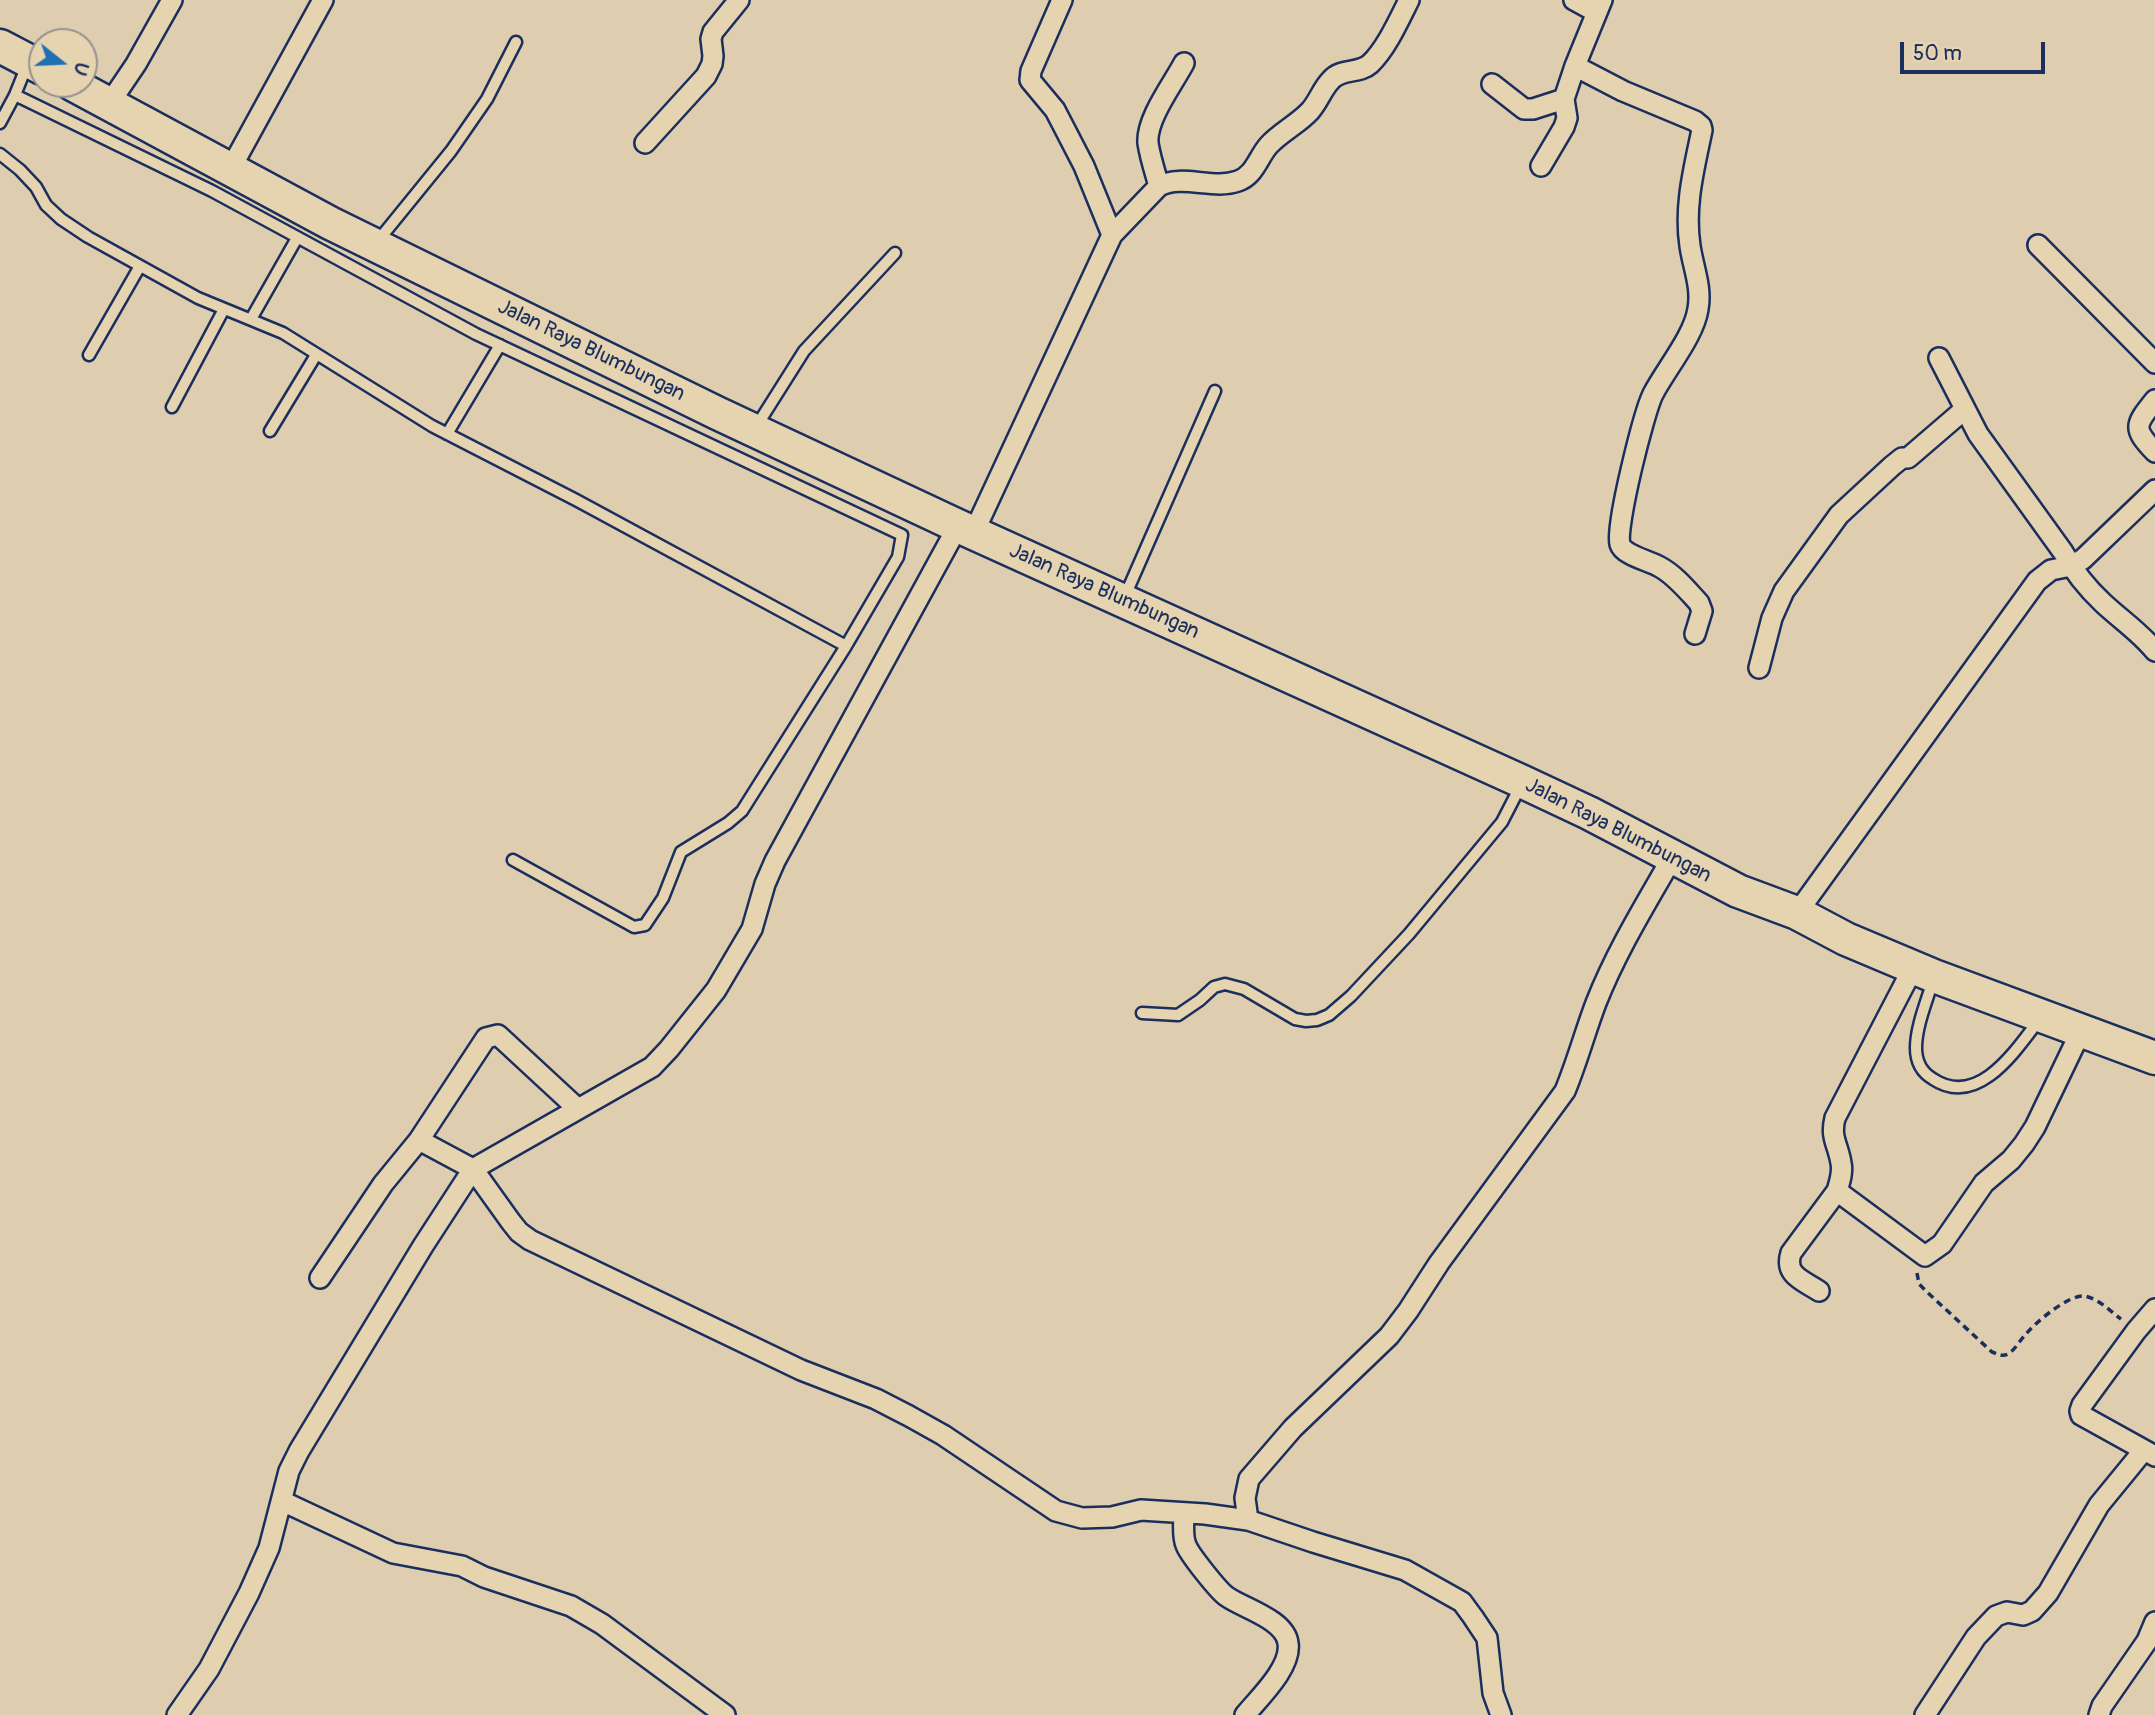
<!DOCTYPE html>
<html>
<head>
<meta charset="utf-8">
<style>
	body { margin:0 }
	#map { position:relative; width:2155px; height:1715px; overflow:hidden; background:#decdae; font-family:Pangolin,sans-serif }
	canvas { display:block }
	.north { position:absolute; left:28px; top:28px; width:70px; height:70px; box-sizing:border-box; background:#e6d4b1; border:2px solid #959290; border-radius:50%; rotate:108deg; font-size:19px; font-weight:700; line-height:28px; text-align:center; color:#1b2f5e }
	.north::after { content:''; display:block; margin:auto; width:24px; height:32px; background:#1f6fb2; clip-path:polygon(50% 0,100% 100%,50% 72%,0 100%) }
	.scale { position:absolute; left:1900px; top:42px; width:145px; height:32px; box-sizing:border-box; border:4px solid #1b2f5e; border-top:0; padding-left:9px; font-size:21px; line-height:24px; white-space:nowrap; color:#1b2f5e; -webkit-text-stroke:5px #e6d4b1; paint-order:stroke }
</style>
</head>
<body>
<div id="map">
<canvas width="2155" height="1715"></canvas>
<div class="north">U</div>
<div class="scale">50 m</div>
</div>
<script>
const g = document.querySelector('canvas').getContext('2d');
g.lineJoin = 'round';
function trace(path, color, width, dash) { g.strokeStyle = color; g.lineWidth = width; g.lineCap = dash ? 'butt' : 'round'; g.setLineDash(dash || []); g.stroke(path); }
function write(font, color, halo, rows, align = 'center') {
  g.font = font + ' Pangolin,sans-serif'; g.lineWidth = 5; g.setLineDash([]); g.textBaseline = 'middle'; g.strokeStyle = halo; g.fillStyle = color; for (const [text, x, y, turn = 0] of rows) {
    g.save(); g.translate(x, y); g.rotate((+turn || 0) * Math.PI / 180); g.textAlign = isNaN(turn) ? turn : align; if (halo) g.strokeText(text, 0, 0); g.fillText(text, 0, 0); g.restore();
  }
}
const lane = new Path2D(`
	M 15,95 L 212,191 L 476,334 L 902,535 L 898,557 L 846,646 L 742,811 L 728,823 L 681,852 L 663,898 L 645,925 L 634,927 L 513,860
	M 0,123 L 15,95 L 27,65
	M 0,154 L 20,170 L 36,187 L 46,205 L 61,219 L 88,237 L 198,298 L 283,333 L 432,426 L 576,500 L 846,646
	M 377,242 L 451,151 L 487,99 L 516,42
	M 251,319 L 297,238
	M 89,355 L 140,266
	M 172,407 L 224,309
	M 756,427 L 804,351 L 895,253
	M 270,431 L 316,355
	M 447,434 L 500,345
	M 1125,596 L 1215,391
	M 1933,980 C 1927,1001 1916,1026 1916,1048 C 1916,1062 1921,1072 1933,1079 C 1978,1109 2016,1050 2039,1020
	M 1142,1013 L 1178,1015 L 1200,1000 L 1214,987 L 1225,984 L 1244,989 L 1295,1019 L 1306,1021 L 1317,1020 L 1329,1015 L 1351,996 L 1409,934 L 1502,822 L 1521,785`);
const street = new Path2D(`
	M 1062,0 L 1031,71 L 1030,80 L 1055,110 L 1084,166 L 1112,235
	M 1574,0 L 1596,12
	M 1575,66 L 1623,91 L 1695,121 L 1701,126 L 1702,130 C 1694,169 1684,206 1690,246 C 1693,267 1702,287 1698,309 C 1694,336 1666,369 1653,394 C 1644,412 1615,527 1620,544 C 1623,555 1650,561 1660,567 C 1675,575 1688,591 1699,603 L 1702,611 L 1695,634
	M 1492,84 L 1524,109 L 1533,109 L 1564,99
	M 109,104 L 136,64 L 172,0
	M 645,143 L 706,76 L 712,64 L 713,56 L 711,39 L 713,32 L 739,0
	M 1541,166 L 1564,127 L 1567,118 L 1564,99 L 1575,66 L 1602,0
	M 231,168 L 323,0
	M 1159,186 C 1155,172 1150,157 1148,143 C 1146,119 1173,84 1184,63
	M 2038,245 L 2155,363
	M 1939,358 L 1978,434 L 2063,552 C 2073,570 2088,589 2103,603 C 2120,619 2141,633 2155,651
	M 2155,400 C 2135,425 2132,428 2155,452
	M 974,532 L 1112,235 L 1159,186 C 1183,174 1213,190 1238,181 C 1255,175 1258,157 1269,145 C 1281,132 1298,124 1310,111 C 1319,101 1322,89 1331,80 C 1341,68 1359,74 1370,64 C 1386,49 1399,20 1409,0
	M 1759,668 L 1772,618 L 1784,591 L 1839,515 L 1892,466 L 1902,458 L 1908,458 L 1965,409
	M 1797,913 L 2037,581 L 2051,570 L 2071,566 L 2083,559 L 2155,490
	M 1913,968 L 1835,1118 C 1830,1138 1838,1144 1841,1163 C 1843,1172 1840,1181 1837,1191 L 1925,1256 L 1942,1244 L 1984,1183 L 2011,1160 L 2024,1144 L 2035,1127 L 2081,1031
	M 419,1140 L 486,1038 L 498,1035 L 578,1109
	M 320,1278 L 383,1184 L 419,1140 L 473,1169 L 511,1222 L 519,1232 L 530,1240 L 801,1370 L 876,1399 L 909,1416 L 943,1435 L 1056,1511 L 1082,1518 L 1112,1517 L 1141,1510 L 1205,1514 L 1248,1520 L 1313,1542 L 1405,1570 L 1462,1602 L 1473,1617 L 1487,1638 L 1493,1693 L 1501,1715
	M 1819,1291 C 1802,1280 1784,1275 1791,1253 L 1837,1191
	M 2155,1309 L 2136,1331 L 2082,1405 L 2080,1411 L 2081,1415 L 2155,1456
	M 282,1501 L 393,1553 L 462,1566 L 484,1577 L 571,1606 L 602,1624 L 725,1715
	M 1184,1513 C 1184,1522 1182,1536 1186,1545 C 1189,1554 1218,1590 1226,1596 C 1242,1608 1285,1619 1288,1643 C 1292,1667 1259,1698 1245,1715
	M 1248,1520 L 1245,1498 L 1249,1479 L 1293,1428 L 1389,1336 L 1408,1311 L 1439,1263 L 1565,1091 C 1577,1062 1585,1032 1596,1003 C 1616,952 1645,905 1672,858
	M 177,1715 L 209,1669 L 249,1593 L 269,1548 L 289,1471 L 299,1451 L 423,1246 L 473,1169 L 652,1067 L 669,1049 L 716,990 L 752,929 L 765,884 L 775,861 L 958,526
	M 1925,1715 L 1976,1637 L 1996,1616 L 2007,1612 L 2023,1615 L 2032,1611 L 2048,1593 L 2099,1505 L 2144,1450
	M 2099,1715 L 2102,1706 L 2147,1641 L 2155,1622`);
const primary = new Path2D(`
	M 0,46 L 42,68
	M 72,84 L 330,223 L 717,413 L 958,526 L 1523,782 L 1589,813 L 1738,891 L 1797,913 L 1846,939 L 1934,976 L 2155,1058`);
trace(lane, '#1b2f5e', 15);
trace(street, '#1b2f5e', 24);
trace(primary, '#1b2f5e', 37);
trace(new Path2D(`
	M 1917,1273 L 1919,1284 L 1928,1293 L 1992,1352 C 1998,1354 2002,1357 2008,1354 C 2015,1350 2020,1340 2026,1334 C 2036,1322 2068,1295 2084,1296 C 2098,1298 2110,1311 2121,1319`), '#1b2f5e', 3.5, [7, 5]);
trace(lane, '#e6d4b1', 10);
trace(street, '#e6d4b1', 19);
trace(primary, '#e6d4b1', 32);
write('21px', '#1b2f5e', '#e6d4b1', [
	["Jalan Raya Blumbungan",591,351,26],
	["Jalan Raya Blumbungan",1104,592,24],
	["Jalan Raya Blumbungan",1618,831,27]
]);
</script>
</body>
</html>
